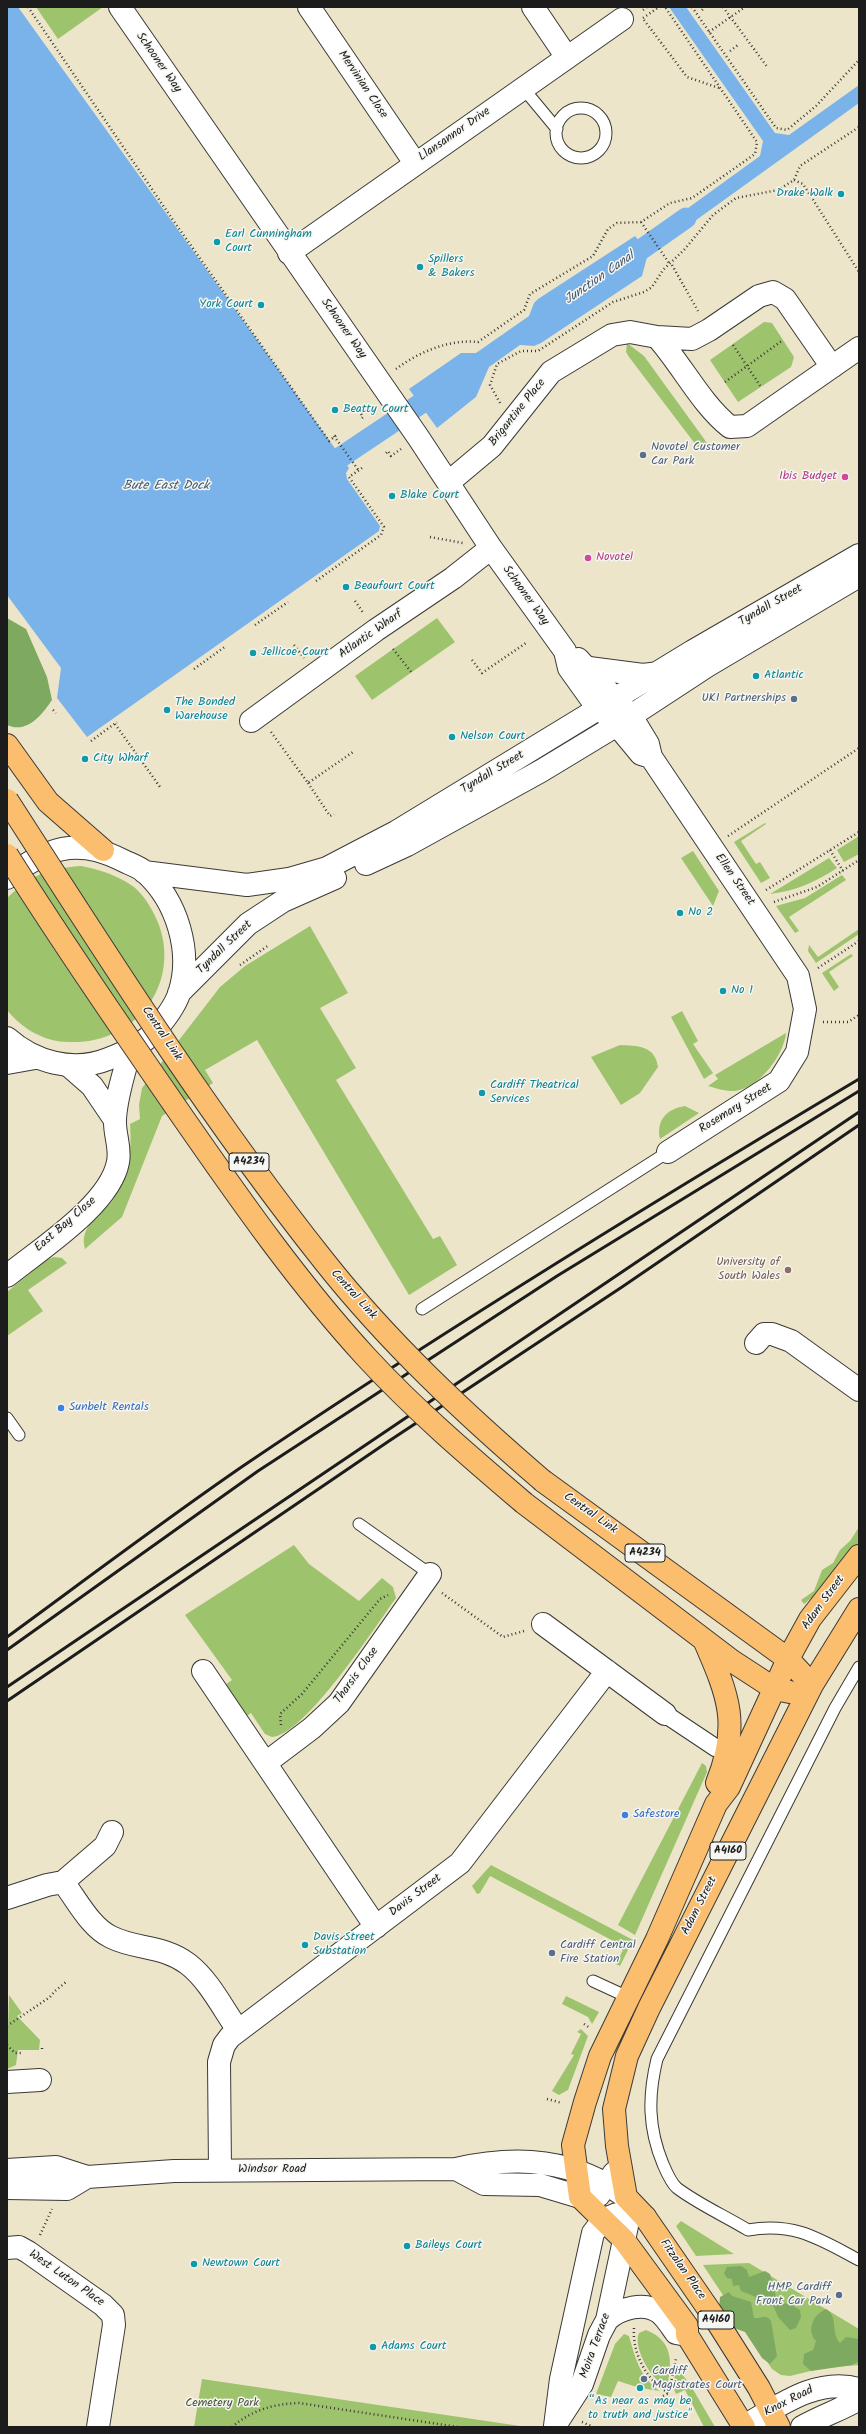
<!DOCTYPE html>
<html>
<head>
<meta charset="utf-8">
<style>
	body { margin:0 }
	#map { position:relative; width:866px; height:2434px; overflow:hidden; background:#ece5ca; font-family:Kalam,sans-serif }
	canvas { display:block }
	.frame { position:absolute; inset:0; border:8px solid #1c1c1c; pointer-events:none }
</style>
</head>
<body>
<div id="map">
<canvas width="866" height="2434"></canvas>
<div class="frame"></div>
</div>
<script>
const g = document.querySelector('canvas').getContext('2d');
g.lineJoin = 'round';
function fill(path, color) { g.fillStyle = color; g.fill(path, 'evenodd'); }
function trace(path, color, width, dash) { g.strokeStyle = color; g.lineWidth = width; g.lineCap = dash ? 'butt' : 'round'; g.setLineDash(dash || []); g.stroke(path); }
function write(font, color, halo, rows, align = 'center') {
  g.font = font + ' Kalam,sans-serif'; g.lineWidth = 3; g.setLineDash([]); g.textBaseline = 'middle'; g.strokeStyle = halo; g.fillStyle = color; for (const [text, x, y, turn = 0] of rows) {
    g.save(); g.translate(x, y); g.rotate((+turn || 0) * Math.PI / 180); g.textAlign = isNaN(turn) ? turn : align; if (halo) g.strokeText(text, 0, 0); g.fillText(text, 0, 0); g.restore();
  }
}
fill(new Path2D(`
	M 36,7 L 103,7 L 58,39 Z
	M 764,322 L 772,323 L 794,357 L 791,367 L 738,402 L 710,360 Z
	M 627,343 L 644,356 L 707,443 L 699,449 L 629,357 L 626,352 Z
	M 437,618 L 455,642 L 372,700 L 355,676 Z
	M 765,823 L 766,824 L 741,841 L 756,864 L 760,862 L 770,878 L 761,883 L 734,842 Z
	M 859,836 L 859,854 L 844,862 L 837,850 Z
	M 693,851 L 719,891 L 713,906 L 681,858 Z
	M 829,858 L 837,868 C 816,882 795,891 770,894 Z
	M 81,866 C 101,870 117,875 134,887 C 145,896 154,912 159,925 C 181,987 133,1045 69,1042 C 45,1042 22,1029 7,1010 L 7,898 C 33,874 46,869 81,866 Z
	M 842,875 L 846,880 L 789,917 L 799,931 L 795,933 L 776,906 L 805,898 Z
	M 310,926 L 348,993 L 320,1008 L 356,1068 L 336,1080 L 433,1239 L 440,1236 L 457,1265 L 409,1295 L 257,1040 L 205,1070 L 213,1083 L 162,1116 L 122,1217 L 85,1249 C 78,1223 105,1215 115,1196 C 129,1173 132,1151 130,1124 L 140,1119 L 139,1105 L 142,1088 L 220,987 L 245,966 Z
	M 859,929 L 859,934 L 816,963 L 808,951 L 809,945 L 818,957 Z
	M 851,954 L 853,956 L 829,972 L 839,987 L 834,991 L 822,973 Z
	M 682,1011 L 698,1041 L 693,1044 L 713,1073 L 704,1079 L 671,1017 Z
	M 786,1033 C 784,1055 759,1088 735,1091 C 725,1091 718,1089 708,1086 L 718,1079 L 715,1075 Z
	M 620,1045 C 637,1046 655,1045 658,1067 L 640,1093 L 621,1105 L 591,1057 Z
	M 685,1106 L 699,1113 L 660,1139 C 656,1121 666,1109 685,1106 Z
	M 54,1257 L 62,1258 L 67,1263 L 28,1290 L 43,1311 L 7,1336 L 7,1292 L 46,1260 Z
	M 859,1527 L 859,1542 L 820,1591 L 804,1604 L 801,1600 L 814,1591 L 822,1570 L 833,1563 L 840,1550 L 850,1541 Z
	M 294,1545 L 309,1564 L 359,1601 L 382,1578 L 393,1587 L 396,1598 C 375,1627 305,1735 272,1737 L 265,1734 L 251,1713 L 245,1717 L 225,1685 L 232,1680 L 185,1615 Z
	M 702,1763 L 706,1766 L 707,1772 L 635,1935 L 618,1925 Z
	M 491,1865 L 633,1940 L 620,1966 L 616,1964 L 623,1950 L 618,1947 L 619,1944 L 490,1876 L 480,1893 L 477,1894 L 472,1886 Z
	M 9,1995 L 22,2013 L 17,2016 L 40,2040 L 39,2050 L 18,2050 L 16,2065 L 7,2069 Z
	M 566,1996 L 599,2012 L 592,2024 L 588,2017 L 562,2004 Z
	M 581,2029 L 588,2036 L 568,2090 L 559,2095 L 552,2091 L 574,2055 L 571,2054 L 581,2034 L 577,2032 Z
	M 681,2221 L 734,2254 L 696,2256 L 676,2226 Z
	M 749,2263 L 859,2329 L 859,2365 L 823,2368 L 790,2376 L 781,2375 L 772,2369 L 703,2265 Z
	M 646,2330 C 674,2341 672,2363 667,2387 C 653,2383 632,2347 639,2333 Z
	M 624,2334 L 629,2336 C 635,2357 640,2378 660,2391 L 640,2388 L 618,2381 L 611,2397 L 596,2394 L 615,2344 Z
	M 679,2370 L 691,2386 L 715,2427 L 704,2427 L 685,2390 L 676,2394 C 672,2387 673,2374 679,2370 Z
	M 202,2379 L 527,2427 L 194,2427 Z`), '#9ec36d');
fill(new Path2D(`
	M 7,618 L 26,629 L 47,677 L 52,700 C 42,715 27,734 7,725 Z
	M 741,2266 L 747,2270 L 749,2277 L 765,2271 L 770,2274 L 778,2305 L 788,2303 L 800,2310 L 801,2317 L 796,2328 L 790,2330 L 778,2317 L 774,2307 C 763,2302 754,2295 741,2291 L 739,2285 L 733,2286 L 732,2279 L 727,2278 L 724,2273 L 727,2267 Z
	M 729,2292 L 732,2296 L 751,2302 L 754,2318 C 762,2319 765,2313 771,2321 L 777,2356 L 770,2364 L 762,2358 L 745,2332 L 731,2327 L 719,2309 L 720,2297 Z
	M 826,2309 C 839,2317 830,2332 840,2343 L 846,2337 L 859,2339 L 859,2361 L 852,2365 L 811,2371 L 803,2364 L 804,2354 L 813,2350 L 816,2341 C 806,2330 813,2315 826,2309 Z`), '#7ea960');
fill(new Path2D(`
	M 7,7 L 18,7 L 349,468 L 346,473 L 347,479 L 380,526 L 379,531 L 87,737 L 57,698 L 61,668 L 7,595 Z
	M 669,7 L 686,7 L 775,133 L 789,135 L 859,85 L 859,103 L 667,241 L 659,229 L 760,156 L 763,141 Z
	M 635,236 L 650,254 L 647,257 L 642,276 L 541,343 L 534,346 L 520,345 L 489,367 L 476,397 L 437,428 L 409,389 L 461,353 L 476,353 L 529,316 L 534,303 L 538,299 Z`), '#79b3ea');
trace(new Path2D(`
	M 622,263 L 686,218
	M 338,459 L 444,388`), '#79b3ea', 21);
const service = new Path2D(`
	M 523,88 L 557,129
	M556 133a25 25 0 1 1 50 0a25 25 0 1 1-50 0Z
	M 422,1309 L 668,1152
	M 7,1418 L 19,1435
	M 359,1524 L 430,1574
	M 859,1667 L 835,1708 L 657,2059 C 648,2096 648,2128 663,2164 C 666,2171 671,2183 677,2188 C 698,2204 725,2216 748,2230 C 795,2222 819,2239 859,2260
	M 593,1981 L 632,1999`);
const pedestrian = new Path2D(`
	M 665,1714 L 716,1748`);
const minor = new Path2D(`
	M 120,7 L 418,437 L 491,548 L 565,651 L 569,668 L 594,703 L 617,725 L 641,754 L 651,757
	M 309,7 L 415,163
	M 533,7 L 566,56
	M 289,253 L 622,19
	M 657,337 C 682,365 701,404 730,427 L 747,426 L 859,348
	M 449,482 L 492,446 L 551,372 L 612,335 L 630,332 L 657,337 L 692,339 L 709,330 L 759,296 L 773,292 L 785,299 L 832,367
	M 578,659 L 631,716 L 648,744 L 651,757 L 798,976 L 805,1009 L 797,1052 L 779,1081 L 668,1152
	M 251,721 L 376,630 L 453,578 L 491,548
	M 68,1065 L 92,1086 L 115,1120
	M 7,1276 C 40,1249 110,1205 118,1162 C 121,1147 114,1134 115,1119 C 116,1097 124,1073 130,1051
	M 756,1343 L 764,1334 L 772,1334 L 791,1341 L 859,1390
	M 543,1624 L 665,1714
	M 203,1671 L 376,1927
	M 267,1762 L 312,1728 L 339,1703 L 430,1574
	M 63,1882 L 105,1846 L 112,1832
	M 7,1898 L 47,1885 L 63,1882 C 77,1900 90,1927 111,1937 C 137,1950 163,1945 188,1964 C 209,1980 223,2009 238,2030
	M 7,2082 L 40,2080
	M 220,2170 L 219,2062 L 224,2045 L 230,2037 L 460,1863 L 607,1671
	M 7,2248 L 19,2247 L 28,2252 L 103,2305 L 113,2315 L 114,2325 L 98,2427
	M 607,2320 C 620,2308 645,2301 660,2313 C 666,2318 671,2326 676,2333 L 687,2335
	M 558,2421 L 582,2384 L 599,2335 L 607,2320 L 627,2226
	M 555,2426 L 561,2379 L 593,2233 C 606,2214 623,2208 645,2217
	M 744,2426 C 779,2406 816,2377 859,2389
	M 802,2427 C 821,2416 841,2410 859,2399`);
const tertiary = new Path2D(`
	M 589,668 L 643,675 L 659,673
	M 366,864 L 407,845 L 541,771 L 617,725 L 707,666 L 859,576
	M 144,872 L 247,885 L 289,879 L 327,868 L 396,832 L 693,651 L 859,555
	M 7,878 C 24,865 47,850 69,848 C 89,846 106,852 124,861 C 130,864 139,867 145,872 C 177,901 193,952 179,994 C 174,1008 162,1023 152,1034 C 140,1046 124,1053 108,1059 C 73,1073 34,1062 7,1038
	M 179,993 L 248,924 L 283,901 L 335,878
	M 7,1063 L 35,1058
	M 456,2169 L 484,2184 L 540,2185 L 580,2197 L 599,2195 L 614,2173
	M 7,2170 L 56,2167 L 87,2177 L 174,2171 L 456,2169 C 518,2155 574,2159 626,2197
	M 7,2188 L 67,2189 L 87,2177`);
const primary = new Path2D(`
	M 7,745 L 48,802 L 103,850
	M 543,1481 L 788,1659 L 812,1685
	M 524,1503 L 732,1661 L 775,1689 L 790,1692
	M 705,1642 C 729,1697 740,1725 717,1783
	M 744,2427 L 687,2335 L 687,2326 L 624,2240 L 580,2197 L 573,2145 L 585,2102 L 600,2056 L 657,1939 L 716,1804 L 729,1787 L 788,1659 L 810,1619 L 859,1556
	M 779,2427 L 759,2388 L 718,2323 L 645,2217 L 626,2197 L 617,2146 L 614,2109 L 627,2056 L 649,2008 L 812,1685 L 859,1609`);
trace(service, '#3b3a36', 13);
trace(pedestrian, '#3b3a36', 19);
trace(minor, '#3b3a36', 24);
trace(tertiary, '#3b3a36', 24);
trace(primary, '#3b3a36', 24);
trace(new Path2D(`
	M 28,7 L 175,223 L 329,441 L 338,434
	M 692,7 L 776,128 L 787,130 L 816,106 L 859,60
	M 723,7 L 768,68
	M 643,10 L 647,7
	M 702,10 L 705,7
	M 643,18 L 659,7
	M 644,20 L 687,77 L 719,88
	M 709,32 L 745,7
	M 730,51 L 738,45
	M 794,180 L 803,184 L 859,272
	M 641,222 L 669,263
	M 672,265 L 698,311
	M 733,345 L 761,387
	M 396,369 C 419,352 449,339 478,342 L 524,310 L 530,294 L 593,256 L 608,229 L 617,223 L 641,222 L 670,203 L 692,198 L 755,154 L 757,142 L 665,7
	M 725,382 L 783,340
	M 500,403 L 490,385 L 497,364 L 521,351 L 538,351 L 613,302 L 644,292 L 652,287 L 663,270 L 684,250 L 713,215 L 736,198 L 778,190 L 794,180 L 800,166 L 859,127
	M 362,418 L 363,417 L 360,412 L 369,405
	M 334,436 L 359,471
	M 386,453 L 388,451 L 391,456 L 401,449
	M 430,537 L 463,543
	M 316,581 L 381,535 L 384,527 L 349,477 L 362,468
	M 355,601 L 364,614
	M 255,625 L 288,602
	M 294,645 L 304,658
	M 393,649 L 412,673
	M 472,660 L 482,673 L 526,643
	M 194,669 L 226,646
	M 53,710 L 56,713
	M 115,724 L 160,787
	M 271,732 L 308,783 L 353,752
	M 91,741 L 117,722
	M 308,783 L 330,816 L 334,814
	M 728,836 L 859,748
	M 830,850 L 843,871
	M 766,890 L 859,832
	M 774,902 L 817,887 L 859,860
	M 240,965 L 269,945
	M 818,968 L 859,941
	M 823,1022 L 848,1022 L 859,1015
	M 442,1593 L 503,1637 L 524,1631
	M 281,1725 L 280,1714 L 302,1694 L 380,1599 L 388,1595
	M 584,2024 L 590,2028
	M 7,2026 L 50,1997 L 55,1991 L 66,1982
	M 7,2045 L 15,2053 L 23,2053
	M 42,2049 L 42,2045
	M 547,2099 L 562,2103
	M 40,2235 L 52,2209
	M 634,2328 C 632,2354 647,2381 669,2393
	M 663,2396 L 669,2393 L 676,2358
	M 582,2422 L 591,2426
	M 232,2427 C 252,2410 273,2404 299,2403 L 458,2427`), '#3b3a36', 2.5, [1, 3]);
trace(service, '#fff', 11);
trace(pedestrian, '#fff', 17);
trace(minor, '#fff', 22);
trace(tertiary, '#fff', 22);
trace(primary, '#fbbd6e', 22);
trace(new Path2D(`
	M 7,1637 C 85,1580 163,1521 243,1466 C 444,1330 651,1203 859,1079
	M 7,1650 L 258,1471 L 557,1276 L 859,1091
	M 7,1687 L 859,1112
	M 7,1701 L 389,1441 L 622,1287 L 859,1125`), '#1c1c1c', 3);
const primaryBridge = new Path2D(`
	M 7,800 C 108,957 208,1115 324,1261 C 388,1342 465,1414 543,1481
	M 7,855 C 64,945 124,1032 184,1119 C 241,1201 299,1284 367,1358 C 415,1410 470,1457 524,1503`);
trace(primaryBridge, '#3b3a36', 24, []);
trace(primaryBridge, '#fbbd6e', 22);
for (const [x, y, r, color] of [
	[841,194,4,"#0f9aa8"],
	[217,242,4,"#0f9aa8"],
	[420,267,4,"#0f9aa8"],
	[261,305,4,"#0f9aa8"],
	[335,410,4,"#0f9aa8"],
	[643,455,4,"#5c6f8a"],
	[845,477,4,"#d1479c"],
	[392,496,4,"#0f9aa8"],
	[588,558,4,"#d1479c"],
	[346,587,4,"#0f9aa8"],
	[253,653,4,"#0f9aa8"],
	[756,676,4,"#0f9aa8"],
	[794,699,4,"#5c6f8a"],
	[167,710,4,"#0f9aa8"],
	[452,737,4,"#0f9aa8"],
	[85,759,4,"#0f9aa8"],
	[680,913,4,"#0f9aa8"],
	[723,991,4,"#0f9aa8"],
	[482,1093,4,"#0f9aa8"],
	[788,1270,4,"#8d6e63"],
	[61,1408,4,"#3f7fe0"],
	[625,1815,4,"#3f7fe0"],
	[305,1945,4,"#0f9aa8"],
	[552,1953,4,"#5c6f8a"],
	[407,2246,4,"#0f9aa8"],
	[194,2264,4,"#0f9aa8"],
	[839,2295,4,"#5c6f8a"],
	[373,2347,4,"#0f9aa8"],
	[644,2379,4,"#5c6f8a"],
	[640,2388,4,"#0f9aa8"]
]) { const dot = new Path2D(); dot.arc(x, y, r, 0, 2 * Math.PI); g.fillStyle = color; g.fill(dot); trace(dot, '#f6f6f2', 1.5); }
for (const [x, y, w] of [
	[249,1162,40],
	[645,1553,40],
	[728,1851,36],
	[716,2320,36]
]) { const box = new Path2D(); box.roundRect(x - w / 2, y - 9, w, 18, 3); g.fillStyle = '#f6f6f2'; g.fill(box); trace(box, '#1c1c1c', 1); }
write('bold 11px', '#1c1c1c', null, [
	["A4234",249,1162],
	["A4234",645,1553],
	["A4160",728,1851],
	["A4160",716,2320]
]);
write('12px', '#1c1c1c', '#f6f6f2', [
	["Schooner Way",158,63,55],
	["Mervinian Close",362,85,56],
	["Llansannor Drive",455,135,-35],
	["Schooner Way",343,329,55],
	["Brigantine Place",518,413,-51],
	["Schooner Way",525,596,54],
	["Tyndall Street",771,606,-30],
	["Atlantic Wharf",371,635,-35],
	["Tyndall Street",493,773,-31],
	["Ellen Street",734,880,55],
	["Tyndall Street",225,948,-44],
	["Central Link",161,1034,56],
	["Rosemary Street",736,1109,-32],
	["East Bay Close",66,1225,-41],
	["Central Link",353,1295,48],
	["Central Link",590,1514,35],
	["Adam Street",824,1603,-54],
	["Tharsis Close",357,1676,-54],
	["Davis Street",416,1896,-37],
	["Adam Street",700,1906,-63],
	["Windsor Road",272,2170],
	["Fitzalan Place",682,2270,55],
	["West Luton Place",66,2279,35],
	["Moira Terrace",596,2346,-70],
	["Knox Road",789,2402,-27]
]);
write('12px', '#0d838f', '#f6f6f2', [
	["Drake Walk",833,194,"right"],
	["Earl Cunningham",225,235],
	["Court",225,249],
	["Spillers",428,260],
	["& Bakers",428,274],
	["York Court",253,305,"right"],
	["Beatty Court",343,410],
	["Blake Court",400,496],
	["Beaufourt Court",354,587],
	["Jellicoe Court",261,653],
	["Atlantic",764,676],
	["The Bonded",175,703],
	["Warehouse",175,717],
	["Nelson Court",460,737],
	["City Wharf",93,759],
	["No 2",688,913],
	["No 1",731,991],
	["Cardiff Theatrical",490,1086],
	["Services",490,1100],
	["Davis Street",313,1938],
	["Substation",313,1952],
	["Baileys Court",415,2246],
	["Newtown Court",202,2264],
	["Adams Court",381,2347],
	["“As near as may be",640,2402,"center"],
	["to truth and justice\"",640,2416,"center"]
], 'left');
write('12px', '#4e5e75', '#f6f6f2', [
	["Novotel Customer",651,448],
	["Car Park",651,462],
	["UKI Partnerships",786,699,"right"],
	["Cardiff Central",560,1946],
	["Fire Station",560,1960],
	["HMP Cardiff",831,2288,"right"],
	["Front Car Park",831,2302,"right"],
	["Cardiff",652,2372],
	["Magistrates Court",652,2386]
], 'left');
write('12px', '#b23c85', '#f6f6f2', [
	["Ibis Budget",837,477],
	["Novotel",596,558,"left"]
], 'right');
write('12px', '#785e54', '#f6f6f2', [
	["University of",780,1263],
	["South Wales",780,1277]
], 'right');
write('12px', '#366cbe', '#f6f6f2', [
	["Sunbelt Rentals",69,1408],
	["Safestore",633,1815]
], 'left');
write('12px', '#4a5638', '#f6f6f2', [
	["Cemetery Park",222,2404]
]);
write('italic 13px', '#41586e', '#f6f6f2', [
	["Junction Canal",600,279,-35],
	["Bute East Dock",166,487]
]);
</script>
</body>
</html>
